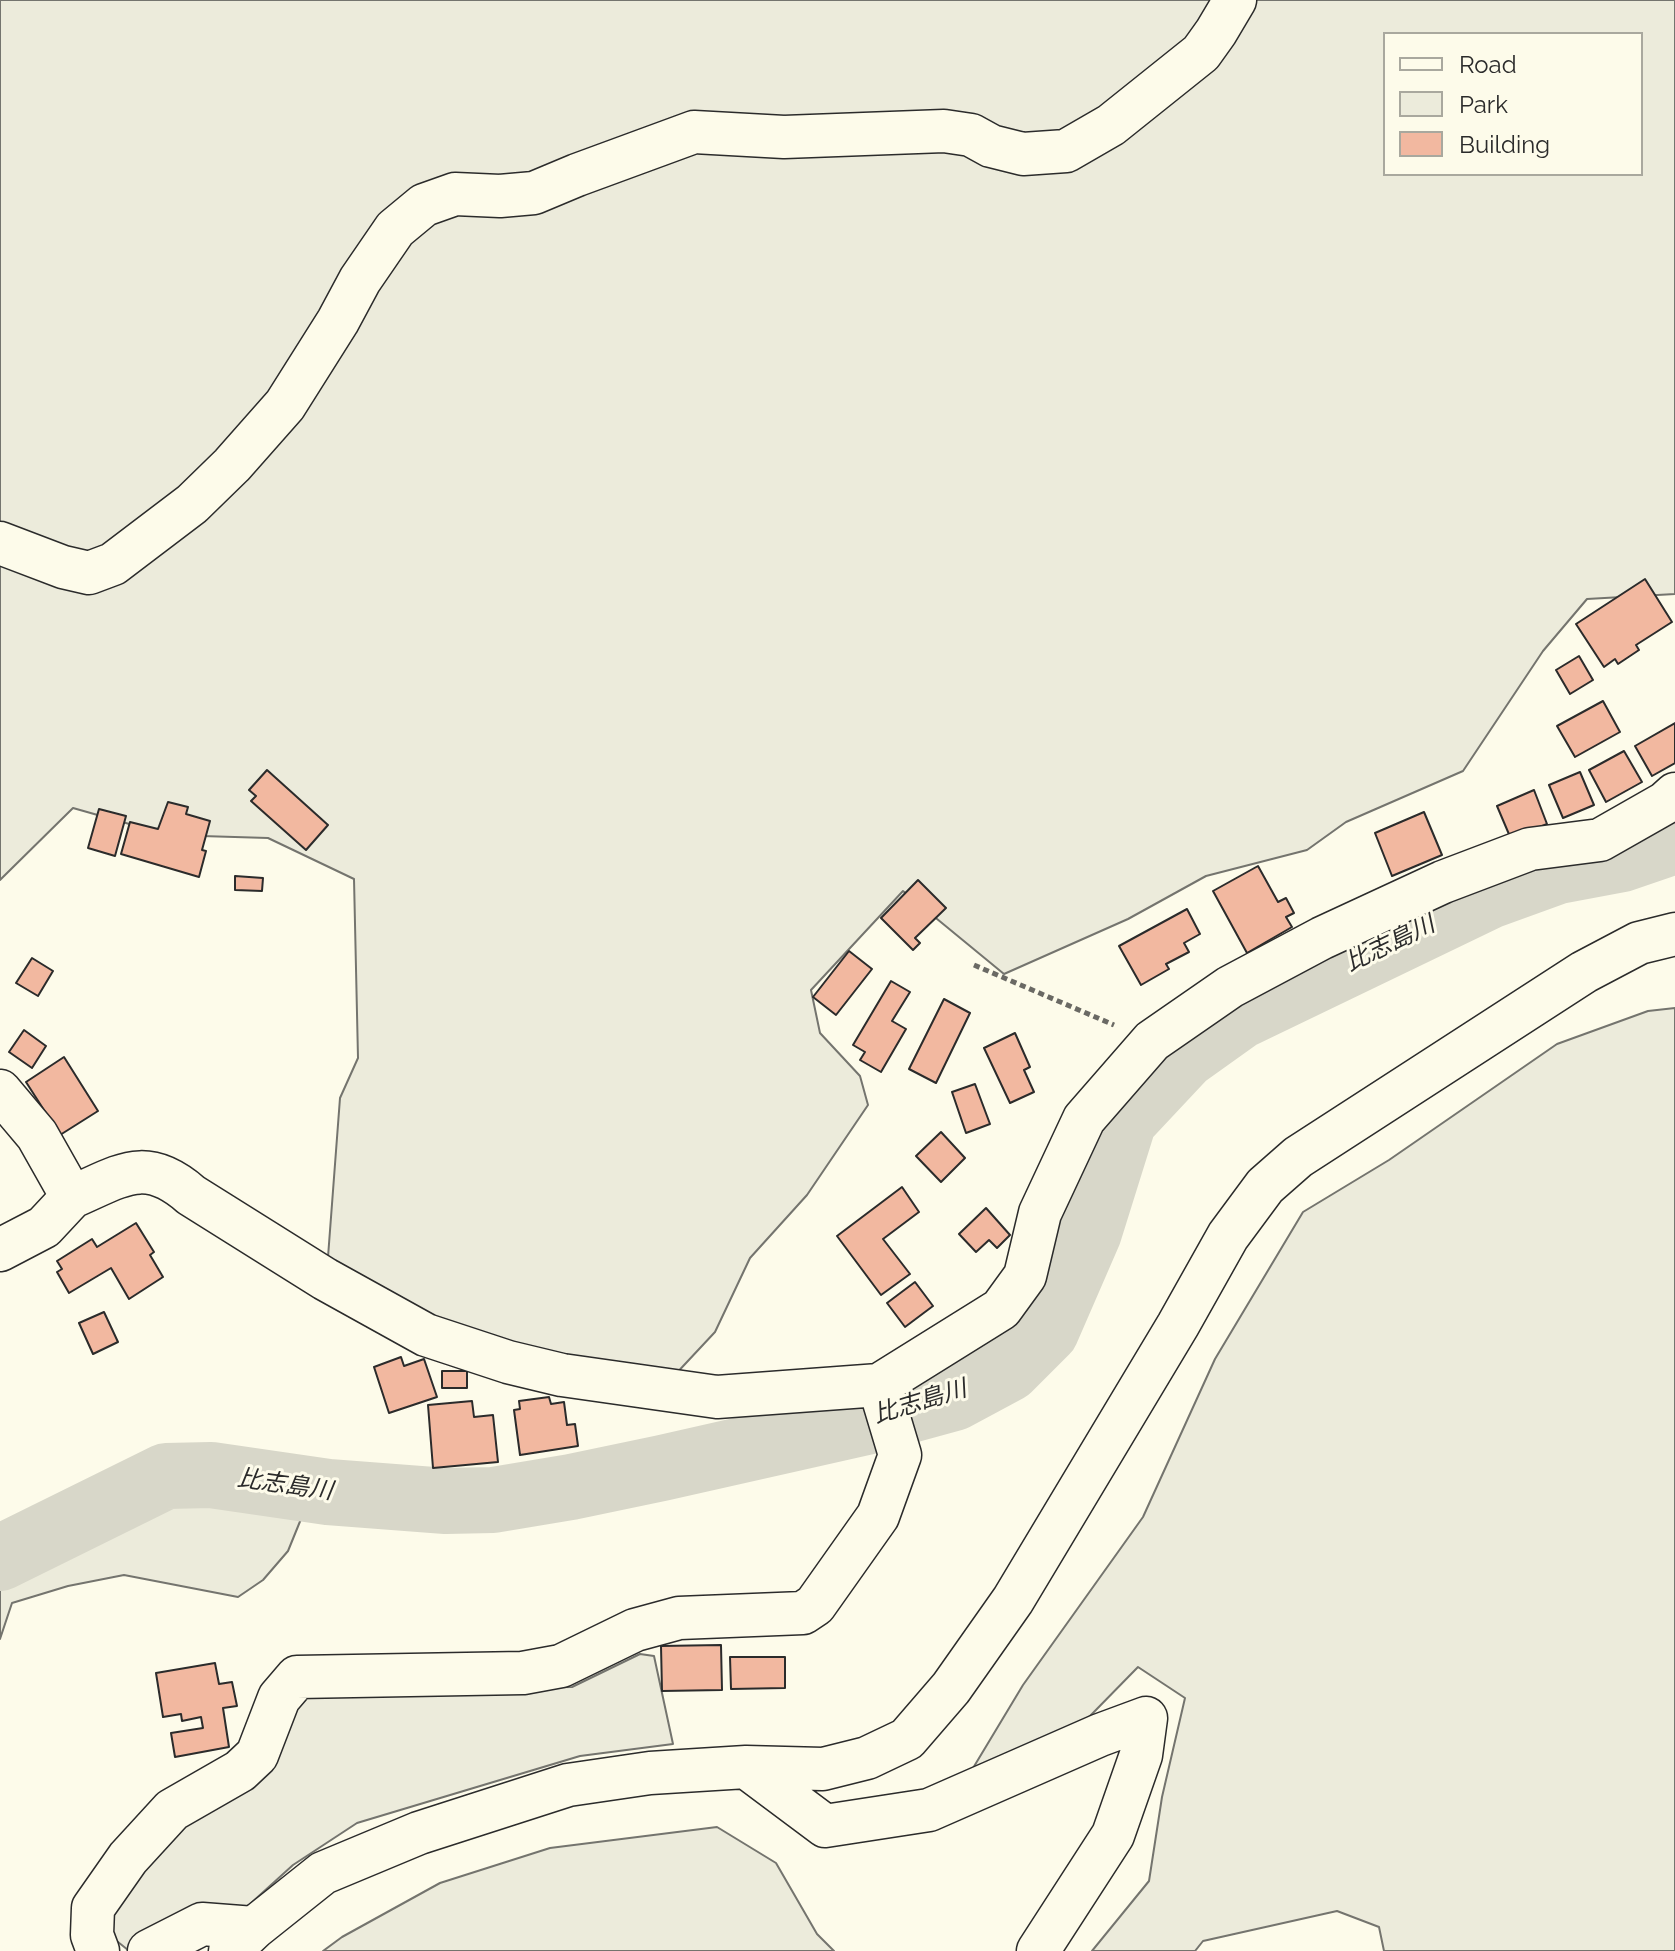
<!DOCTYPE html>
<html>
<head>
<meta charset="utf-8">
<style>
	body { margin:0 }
	#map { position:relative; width:1675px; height:1951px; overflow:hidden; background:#fdfbea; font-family:Raleway,sans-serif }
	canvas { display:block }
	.legend { position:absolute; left:1383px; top:32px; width:260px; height:144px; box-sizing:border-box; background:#fdfbea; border:2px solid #a9a89e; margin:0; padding:10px 14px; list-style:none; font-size:24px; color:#2b2b2b }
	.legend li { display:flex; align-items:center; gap:16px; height:40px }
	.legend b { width:40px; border:2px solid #a9a89e }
</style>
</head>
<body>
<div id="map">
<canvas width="1675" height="1951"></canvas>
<ul class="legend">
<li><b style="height:10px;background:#fdfbea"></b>Road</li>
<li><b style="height:22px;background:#ecebdb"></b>Park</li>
<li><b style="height:22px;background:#f2b8a0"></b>Building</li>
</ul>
</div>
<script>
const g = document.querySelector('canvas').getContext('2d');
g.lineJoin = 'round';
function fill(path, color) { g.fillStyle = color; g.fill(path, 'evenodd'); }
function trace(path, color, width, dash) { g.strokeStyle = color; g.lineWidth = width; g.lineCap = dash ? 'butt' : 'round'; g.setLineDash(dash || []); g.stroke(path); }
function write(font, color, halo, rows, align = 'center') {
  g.font = font + ' Raleway,"Noto Sans JP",sans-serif'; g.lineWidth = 6; g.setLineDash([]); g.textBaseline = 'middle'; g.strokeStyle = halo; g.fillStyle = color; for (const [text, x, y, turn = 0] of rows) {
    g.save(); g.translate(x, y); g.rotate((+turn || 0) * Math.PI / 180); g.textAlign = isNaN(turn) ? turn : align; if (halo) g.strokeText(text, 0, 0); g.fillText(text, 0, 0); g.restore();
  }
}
const green = new Path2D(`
	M 0,0 L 1675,0 L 1675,594 L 1587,599 L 1543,651 L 1463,771 L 1346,822 L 1307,850 L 1206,876 L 1128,919 L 1004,974 L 903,891 L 811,990 L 820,1033 L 860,1076 L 868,1105 L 807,1195 L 750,1258 L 715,1332 L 672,1378 L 491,1340 L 416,1309 L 328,1257 L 340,1098 L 358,1058 L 354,879 L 268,838 L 168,835 L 73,808 L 0,880 ZM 1385,34 L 1641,34 L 1641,174 L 1385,174 Z
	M 1675,1008 L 1675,1951 L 1384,1951 L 1379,1927 L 1337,1911 L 1203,1941 L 1195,1951 L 1092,1951 L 1149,1881 L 1162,1797 L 1185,1698 L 1138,1667 L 1090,1716 L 949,1808 L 1023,1685 L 1143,1517 L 1215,1359 L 1303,1212 L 1389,1160 L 1557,1044 L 1648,1011 Z
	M 186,1460 L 260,1461 L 297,1493 L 301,1519 L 288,1551 L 263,1580 L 238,1597 L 124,1575 L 68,1586 L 12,1603 L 0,1639 L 0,1562 Z
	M 640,1654 L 654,1656 L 673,1744 L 580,1756 L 357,1823 L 293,1865 L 239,1914 L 153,1939 L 128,1950 L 108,1934 L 106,1911 L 285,1720 L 298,1690 L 572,1687 Z
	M 717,1827 L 776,1863 L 817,1934 L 834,1951 L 323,1951 L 342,1937 L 440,1883 L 550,1848 Z`);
fill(green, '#ecebdb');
trace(green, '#74746e', 2);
trace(new Path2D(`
	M 0,1558 L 166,1476 L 211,1475 L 328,1492 L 446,1501 L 493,1500 L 571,1487 L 662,1468 L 870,1421 L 954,1398 L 1008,1369 L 1046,1331 L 1089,1232 L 1124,1120 L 1184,1056 L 1240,1016 L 1489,896 L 1558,871 L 1622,859 L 1675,841`), '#d8d7c9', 66);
const building = new Path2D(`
	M 1645,579 L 1672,622 L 1636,645 L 1639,650 L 1618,664 L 1615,659 L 1604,667 L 1576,624 Z
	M 1579,656 L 1593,680 L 1570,694 L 1556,670 Z
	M 1603,701 L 1620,732 L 1575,757 L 1557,726 Z
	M 1675,723 L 1675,763 L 1652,776 L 1635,746 Z
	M 1624,751 L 1642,782 L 1606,802 L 1589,770 Z
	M 267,770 L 328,825 L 306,850 L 251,801 L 256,796 L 249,790 Z
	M 1580,772 L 1594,805 L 1563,818 L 1549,785 Z
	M 1534,790 L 1547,824 L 1511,839 L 1497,806 Z
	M 168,802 L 188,807 L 186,814 L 210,821 L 202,850 L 206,851 L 199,877 L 121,854 L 130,822 L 158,829 Z
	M 99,809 L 126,816 L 115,856 L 88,848 Z
	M 1424,812 L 1442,855 L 1392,876 L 1375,833 Z
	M 1258,866 L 1278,902 L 1286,898 L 1294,913 L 1286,917 L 1292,927 L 1247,953 L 1213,891 Z
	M 235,876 L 263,878 L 262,891 L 235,890 Z
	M 918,880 L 946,908 L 915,938 L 920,943 L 913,950 L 881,918 Z
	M 1187,909 L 1200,934 L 1184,943 L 1189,952 L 1166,964 L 1169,969 L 1141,985 L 1119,946 Z
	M 849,951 L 872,969 L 836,1015 L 813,997 Z
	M 32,958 L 53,971 L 38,996 L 16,983 Z
	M 891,981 L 910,992 L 892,1021 L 906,1029 L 881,1072 L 860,1060 L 865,1052 L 853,1045 Z
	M 944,999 L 970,1013 L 936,1083 L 909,1069 Z
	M 24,1030 L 46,1046 L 32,1068 L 9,1052 Z
	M 1015,1033 L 1030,1067 L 1024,1070 L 1034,1092 L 1010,1103 L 984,1048 Z
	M 64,1057 L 98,1111 L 60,1135 L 26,1082 Z
	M 975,1084 L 990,1124 L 966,1133 L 952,1092 Z
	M 941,1132 L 965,1158 L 941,1182 L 916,1156 Z
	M 902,1187 L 919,1212 L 883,1239 L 910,1274 L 881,1295 L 837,1236 Z
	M 986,1208 L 1010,1235 L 997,1248 L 989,1240 L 976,1252 L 959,1234 Z
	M 136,1223 L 154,1252 L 150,1255 L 163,1277 L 129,1299 L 111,1268 L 69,1293 L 57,1272 L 62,1269 L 57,1261 L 92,1239 L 97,1247 Z
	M 915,1282 L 933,1306 L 905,1327 L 887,1303 Z
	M 104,1312 L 118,1342 L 93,1354 L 79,1323 Z
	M 401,1357 L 404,1366 L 424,1359 L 437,1397 L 389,1413 L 374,1367 Z
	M 442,1371 L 467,1371 L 467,1388 L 442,1388 Z
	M 549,1397 L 551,1404 L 564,1402 L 567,1425 L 575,1424 L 578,1446 L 520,1455 L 514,1410 L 520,1409 L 519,1401 Z
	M 472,1401 L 474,1417 L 493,1415 L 498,1462 L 433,1468 L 428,1405 Z
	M 721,1645 L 722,1690 L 662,1691 L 661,1646 Z
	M 730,1657 L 785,1657 L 785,1688 L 731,1689 Z
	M 215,1663 L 219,1684 L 232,1682 L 237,1706 L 223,1708 L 229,1747 L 175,1757 L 171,1733 L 203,1728 L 201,1717 L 182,1721 L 181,1714 L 163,1717 L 156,1673 Z`);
fill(building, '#f2b8a0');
trace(building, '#2b2b2b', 2);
const minor = new Path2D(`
	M 0,543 L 63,567 L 89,573 L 113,564 L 192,504 L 232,465 L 285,405 L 338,321 L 360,280 L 395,229 L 424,205 L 455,194 L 500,196 L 534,193 L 577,175 L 694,132 L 784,137 L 944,131 L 971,135 L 991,146 L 1023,154 L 1066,151 L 1111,125 L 1201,53 L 1216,32 L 1235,0
	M 0,1091 L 37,1135 L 72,1197 C 121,1176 145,1155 191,1195 L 325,1279 L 426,1335 L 508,1362 L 562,1375 L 717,1397 L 879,1385 L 1001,1309 L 1025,1276 L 1040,1213 L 1084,1119 L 1152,1041 L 1230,987 L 1322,938 L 1443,882 L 1530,849 L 1600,840 L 1665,803 L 1675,794
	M 0,1250 L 44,1227 L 72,1197
	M 746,1767 L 825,1826 L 929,1810 L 1100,1735 L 1146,1718 L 1141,1755 L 1113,1835 L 1038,1951
	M 98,1951 L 92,1935 L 93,1908 L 128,1858 L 172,1810 L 240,1771 L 257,1755 L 279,1698 L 297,1677 L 523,1673 L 561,1666 L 635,1630 L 679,1618 L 803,1613 L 815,1605 L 878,1516 L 900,1455 L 879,1385
	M 149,1951 L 202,1924 L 254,1928
	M 230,1951 L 254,1928 L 323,1873 L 419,1833 L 568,1785 L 650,1773 L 746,1767 L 823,1769 L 867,1758 L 907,1739 L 951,1688 L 1013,1600 L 1178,1325 L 1228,1236 L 1265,1186 L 1298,1157 L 1584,972 L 1639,943 L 1675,934`);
trace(minor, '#2b2b2b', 45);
trace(new Path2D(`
	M 974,965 L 1114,1025`), '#6a6964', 5, [6, 4]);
trace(minor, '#fdfbea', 42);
write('italic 24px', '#2b2b2b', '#fdfbea', [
	["比志島川",1390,944,-26],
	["比志島川",920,1402,-17],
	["比志島川",285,1485,8]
]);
</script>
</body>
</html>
